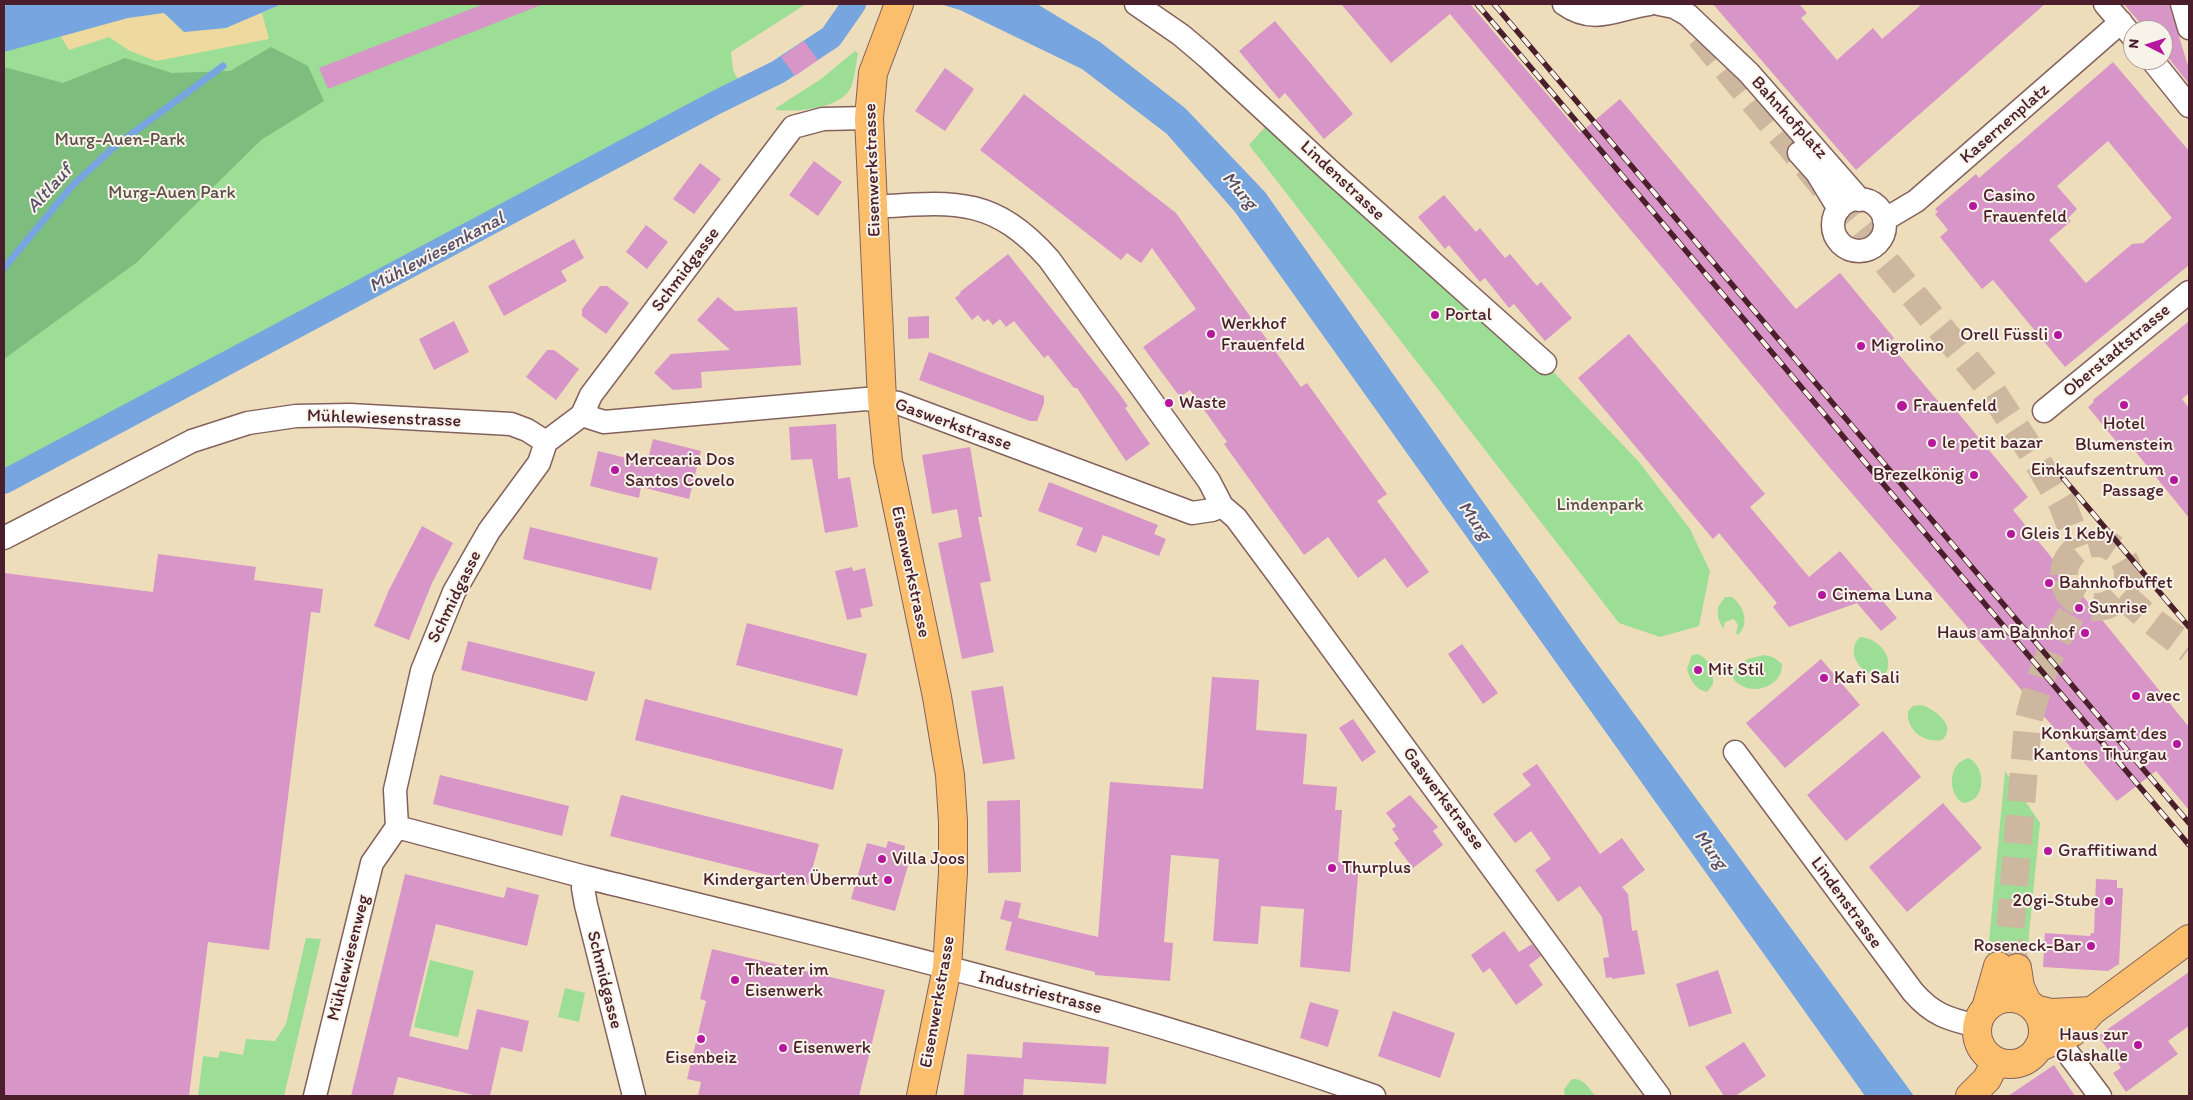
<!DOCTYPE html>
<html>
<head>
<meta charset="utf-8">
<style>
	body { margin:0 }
	#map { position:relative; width:2193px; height:1100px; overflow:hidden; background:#edb; font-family:Itim,sans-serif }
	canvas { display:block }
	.frame { position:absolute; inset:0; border:5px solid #4a1f2b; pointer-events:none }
	.north { position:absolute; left:2123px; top:20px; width:50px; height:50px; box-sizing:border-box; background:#f7f3e8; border:1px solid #b29e9c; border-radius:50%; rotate:275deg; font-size:14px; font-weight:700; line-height:20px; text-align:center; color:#4a1f2b }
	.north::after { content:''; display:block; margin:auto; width:18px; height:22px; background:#b5179e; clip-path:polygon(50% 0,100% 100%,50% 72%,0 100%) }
</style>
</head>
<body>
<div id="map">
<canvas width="2193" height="1100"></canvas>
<div class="frame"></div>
<div class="north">N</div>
</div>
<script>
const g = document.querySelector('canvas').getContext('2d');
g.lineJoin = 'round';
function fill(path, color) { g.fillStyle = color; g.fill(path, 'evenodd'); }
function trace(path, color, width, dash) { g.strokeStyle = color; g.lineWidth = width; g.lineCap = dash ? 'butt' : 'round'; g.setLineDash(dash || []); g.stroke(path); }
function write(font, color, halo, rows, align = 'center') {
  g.font = font + ' Itim,sans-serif'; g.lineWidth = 4; g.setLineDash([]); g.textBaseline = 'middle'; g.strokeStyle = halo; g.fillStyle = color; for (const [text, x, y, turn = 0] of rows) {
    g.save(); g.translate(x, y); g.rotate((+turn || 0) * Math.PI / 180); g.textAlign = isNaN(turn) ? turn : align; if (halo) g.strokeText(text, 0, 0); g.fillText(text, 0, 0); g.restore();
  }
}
fill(new Path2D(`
	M 282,4 L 806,4 L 731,52 L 733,70 L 747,96 L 718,106 L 207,369 L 4,493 L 4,41 L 262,13 Z
	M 855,51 L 858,53 C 856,64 855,77 851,87 C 842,109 796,112 776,110 L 776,108 L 821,79 Z
	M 1274,117 L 1545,363 L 1639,462 L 1690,529 L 1710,571 L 1699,626 L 1660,637 L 1619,623 L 1249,145 Z
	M 1725,597 L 1732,597 C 1744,606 1750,624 1738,635 L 1736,633 L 1738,625 L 1734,619 L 1725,622 L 1723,629 L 1718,618 L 1718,607 Z
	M 1860,637 C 1879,638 1897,659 1884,676 C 1864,680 1843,653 1860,637 Z
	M 1698,654 C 1710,659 1714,672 1713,684 L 1707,692 C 1695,690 1690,679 1687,669 L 1692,655 Z
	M 1764,655 L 1773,657 L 1782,664 C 1783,689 1746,698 1733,678 L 1736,667 L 1748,659 Z
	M 1922,705 C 1935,710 1958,726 1942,740 C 1923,743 1906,730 1908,711 L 1913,706 Z
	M 1969,758 C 1987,768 1986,802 1963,803 C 1946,793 1949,761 1969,758 Z
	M 2005,771 L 2040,823 L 2026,965 L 1987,962 Z
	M 306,938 L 321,939 L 284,1096 L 198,1096 L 203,1056 L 218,1058 L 220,1051 L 243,1055 L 246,1039 L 275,1041 L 286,1024 Z
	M 430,960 L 474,971 L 458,1037 L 414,1027 Z
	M 565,988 L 585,993 L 579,1022 L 558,1017 Z
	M 1572,1079 C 1585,1079 1588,1087 1595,1096 L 1565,1096 L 1564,1089 Z`), '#9cde95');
fill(new Path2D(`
	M 271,47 L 308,66 L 324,101 L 261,140 L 136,263 L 4,359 L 4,67 L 63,83 L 125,58 L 172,73 L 230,71 Z`), '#7dbd7e');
fill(new Path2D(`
	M 130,11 L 165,13 L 183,20 L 262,13 L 269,39 L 156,61 L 130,51 L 109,37 L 69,50 L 58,32 Z`), '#eeda9e');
fill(new Path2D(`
	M 11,4 L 282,4 L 226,28 L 184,32 L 164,13 L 128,18 L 4,52 L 4,6 Z
	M 940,4 L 1037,4 L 1100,42 L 1185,108 L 1265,192 L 1583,644 L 1914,1096 L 1865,1096 L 1235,212 L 1167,134 L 1082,69 L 960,10 Z`), '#76a5df');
trace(new Path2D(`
	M 4,268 L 72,186 L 114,147 L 223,66`), '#76a5df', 7);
trace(new Path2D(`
	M 4,482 L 717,102 L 778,72 L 831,37 L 854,4`), '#76a5df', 24);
fill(new Path2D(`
	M 484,4 L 541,5 L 328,89 L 319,68 Z
	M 1341,4 L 1470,4 L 1580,133 L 1620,99 L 1796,309 L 1840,273 L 1894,338 L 1889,343 L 1948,413 L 1954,408 L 2028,497 L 2013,510 L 2189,727 L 2189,810 L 2156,771 L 2117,801 L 1824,461 L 1450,14 L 1391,63 Z
	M 1713,4 L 1799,4 L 1807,13 L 1801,18 L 1837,60 L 1873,28 L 1882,39 L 1922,4 L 2045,4 L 1856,170 Z
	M 2124,4 L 2161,4 L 2163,6 L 2163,4 L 2169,4 L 2189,69 L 2189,84 L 2163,51 L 2163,30 L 2146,30 Z
	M 1275,21 L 1353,114 L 1324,139 L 1285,93 L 1279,99 L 1239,51 Z
	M 804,41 L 818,60 L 795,76 L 781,57 Z
	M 2113,62 L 2189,151 L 2189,265 L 2065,367 L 1993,280 L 1982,289 L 1957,258 L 1940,237 L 1948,230 L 1935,214 L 1938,212 L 1935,209 L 1976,174 L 1979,178 ZM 2108,141 L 2172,218 L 2143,243 L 2132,244 L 2086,283 L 2049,240 L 2071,221 L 2068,218 L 2077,209 L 2057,186 Z
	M 945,68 L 974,89 L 945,131 L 915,111 Z
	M 1024,94 L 1176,213 L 1301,387 L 1307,383 L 1387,494 L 1377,501 L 1429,572 L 1407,588 L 1385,558 L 1358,578 L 1328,537 L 1304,555 L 1224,444 L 1227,442 L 1190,390 L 1180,397 L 1143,347 L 1196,309 L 1152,248 L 1141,263 L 1127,253 L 1121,260 L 980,150 Z
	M 814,161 L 842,182 L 818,216 L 789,195 Z
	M 700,163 L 721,179 L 694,214 L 673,199 Z
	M 1444,195 L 1476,232 L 1480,228 L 1505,258 L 1510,254 L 1537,286 L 1541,282 L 1572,318 L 1545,341 L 1514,304 L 1509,308 L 1485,278 L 1480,282 L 1449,245 L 1445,249 L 1418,217 Z
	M 646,225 L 668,242 L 647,269 L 626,252 Z
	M 574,239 L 584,258 L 561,271 L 567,281 L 504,316 L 488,286 Z
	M 1008,254 L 1118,392 L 1128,406 L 1125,408 L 1150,444 L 1126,461 L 1077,388 L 1074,388 L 1048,355 L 1044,358 L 1014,321 L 1006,327 L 1000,319 L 993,325 L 988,319 L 984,322 L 978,315 L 972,320 L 955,298 L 961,293 L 960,292 Z
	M 600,286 L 607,286 L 629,303 L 606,334 L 582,316 L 582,309 Z
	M 718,297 L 735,311 L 797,307 L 801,365 L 701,372 L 702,388 L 673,390 L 654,373 L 671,354 L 730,350 L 697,320 Z
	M 929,316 L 929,338 L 908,339 L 908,317 Z
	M 454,321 L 469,352 L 434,370 L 419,339 Z
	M 2189,321 L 2189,393 L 2182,399 L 2189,408 L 2189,518 L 2127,441 L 2120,446 L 2088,407 L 2094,402 L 2093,400 Z
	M 1629,334 L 1765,494 L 1750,507 L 1809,577 L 1840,551 L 1897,618 L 1881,631 L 1857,603 L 1789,627 L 1773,607 L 1777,603 L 1719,533 L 1713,539 L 1578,378 Z
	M 547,350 L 554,350 L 579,369 L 556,400 L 526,377 Z
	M 929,352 L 1044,396 L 1044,403 L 1037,421 L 1030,421 L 919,380 Z
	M 836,424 L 838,479 L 850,477 L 858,527 L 825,533 L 812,459 L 791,460 L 789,427 Z
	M 653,439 L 701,451 L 689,499 L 641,487 L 639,498 L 590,486 L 598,451 L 647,463 Z
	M 970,447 L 982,517 L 978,517 L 991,581 L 980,583 L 994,652 L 962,659 L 938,543 L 962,537 L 957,509 L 932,514 L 922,455 Z
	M 1049,482 L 1158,525 L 1154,534 L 1166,539 L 1159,556 L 1103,535 L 1096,553 L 1076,545 L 1083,528 L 1038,511 Z
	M 422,526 L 453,543 L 432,583 L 409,640 L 374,626 L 389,590 Z
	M 530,527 L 658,558 L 651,590 L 523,559 Z
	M 158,554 L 256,567 L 254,580 L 323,589 L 320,613 L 311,612 L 269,950 L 208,942 L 189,1096 L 4,1096 L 4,573 L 153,592 Z
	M 852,567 L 853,571 L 865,568 L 873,606 L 860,609 L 862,617 L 847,620 L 835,571 Z
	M 747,623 L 867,654 L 857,696 L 736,665 Z
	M 468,641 L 595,672 L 587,701 L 461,670 Z
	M 1462,644 L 1498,693 L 1483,704 L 1448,654 Z
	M 1821,659 L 1860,705 L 1785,768 L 1746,723 Z
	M 1212,677 L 1259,680 L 1256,730 L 1307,734 L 1303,784 L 1337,787 L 1335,810 L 1342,810 L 1338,862 L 1359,863 L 1350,972 L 1300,967 L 1304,909 L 1261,906 L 1258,944 L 1213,941 L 1219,859 L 1171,855 L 1164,942 L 1173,943 L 1170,981 L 1095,975 L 1095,972 L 1005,950 L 1012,922 L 1000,919 L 1005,900 L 1021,903 L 1018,918 L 1098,937 L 1110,782 L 1203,789 Z
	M 1003,686 L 1015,759 L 983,764 L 971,691 Z
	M 645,699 L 843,749 L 833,790 L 635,740 Z
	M 1353,719 L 1376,752 L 1362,762 L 1339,728 Z
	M 1883,731 L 1921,777 L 1846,841 L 1807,795 Z
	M 1537,764 L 1600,854 L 1622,838 L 1645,870 L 1622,887 L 1628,894 L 1632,931 L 1637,930 L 1645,974 L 1612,979 L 1612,977 L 1606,978 L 1603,958 L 1609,957 L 1602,917 L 1580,886 L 1558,902 L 1535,870 L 1551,859 L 1531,831 L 1515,843 L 1493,814 L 1531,785 L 1522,774 Z
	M 440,775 L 569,806 L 562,836 L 433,804 Z
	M 621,795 L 819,844 L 808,885 L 610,836 Z
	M 1410,795 L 1438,827 L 1433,831 L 1443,845 L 1413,868 L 1394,843 L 1399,839 L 1392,829 L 1396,826 L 1386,813 Z
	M 1020,800 L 1021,872 L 988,873 L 987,801 Z
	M 1943,803 L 1982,848 L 1907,912 L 1869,867 Z
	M 888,841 L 905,846 L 904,853 L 911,855 L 895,911 L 851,899 L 867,843 L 886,848 Z
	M 405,874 L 504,898 L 507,887 L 539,895 L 527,946 L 436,924 L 409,1036 L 468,1050 L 477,1009 L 529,1021 L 522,1052 L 501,1047 L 490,1096 L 478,1096 L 398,1077 L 393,1096 L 351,1096 Z
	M 2096,879 L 2117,880 L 2117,888 L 2123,888 L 2119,964 L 2108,971 L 2043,967 L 2045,933 L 2090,936 L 2091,933 L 2094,933 Z
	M 1504,931 L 1519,952 L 1532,944 L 1541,956 L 1529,965 L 1543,985 L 1516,1005 L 1490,968 L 1483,973 L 1471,955 Z
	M 712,949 L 885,990 L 859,1096 L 698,1096 L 701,1082 L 687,1079 L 706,1001 L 700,999 Z
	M 1718,970 L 1732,1013 L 1689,1027 L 1676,984 Z
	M 2189,972 L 2189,1026 L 2168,1041 L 2178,1054 L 2126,1092 L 2113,1073 L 2121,1068 L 2098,1036 Z
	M 1310,1002 L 1339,1010 L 1328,1047 L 1300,1038 Z
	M 1393,1011 L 1455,1033 L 1440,1078 L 1378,1056 Z
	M 1023,1042 L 1109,1047 L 1106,1084 L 1024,1079 L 1023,1096 L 964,1095 L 967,1054 L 1022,1058 Z
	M 1744,1042 L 1766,1076 L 1735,1096 L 1724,1096 L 1705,1067 Z
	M 2054,1065 L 2075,1096 L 2008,1096 Z`), '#d796c7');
trace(new Path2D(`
	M 1700,36 L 1989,387 L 2033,454 L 2062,503 L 2079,547
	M2064 575a32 32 0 1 1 64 0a32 32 0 1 1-64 0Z
	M 2122,595 L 2148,618 L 2189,649
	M 2017,968 L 2009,943 L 2028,723 C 2039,677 2053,642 2079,602`), '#cdb79e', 28, [28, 14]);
const minor = new Path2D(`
	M 1136,4 L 1181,35 L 1207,57 L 1329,170 L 1545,363
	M 1564,4 C 1594,26 1618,8 1649,4
	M 1659,4 L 1674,7 L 1688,15 L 1749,73 L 1860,200
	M 2105,4 L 2133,37
	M 2182,4 L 2189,28
	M 2152,60 L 2189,106
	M 1799,153 L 1817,173 L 1839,209
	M1833 225a26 26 0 1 1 52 0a26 26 0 1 1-52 0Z
	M 873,207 C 952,202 992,195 1049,259 L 1209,481 L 1222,506 L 1236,518 L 1282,580 L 1659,1096
	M 1884,220 L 1916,201 L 2121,22
	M 2044,411 L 2189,292
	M 582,415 L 604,422 L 866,399 L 898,403 L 1192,513 L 1212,510 L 1222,506
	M 4,538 L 192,441 L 248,423 L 296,416 L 350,415 L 511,424 L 527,430 L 546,442
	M 1735,752 L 1913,992 C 1933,1015 1948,1019 1977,1026
	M 585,877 C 850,942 1117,1005 1374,1096
	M 2058,1040 L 2100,1096
	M 315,1096 L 372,863 L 397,827
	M 634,1096 L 586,905 L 583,888 L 585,877 L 397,827 L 395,790 L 422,671 L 454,592 L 489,531 L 539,463 L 546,442 L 582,415 L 591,395 L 793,127 L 823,119 L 869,118`);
const major = new Path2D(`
	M 899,4 L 873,73 L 869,118 L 882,400 L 888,461 L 937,697 L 950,775 L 953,822 L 953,872 L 947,968 L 921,1096
	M 2017,968 L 2020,987 L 2027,1002
	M1977 1031a33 33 0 1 1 66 0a33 33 0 1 1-66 0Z
	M 1986,1008 L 1998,966
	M 2035,1009 L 2051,1013 L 2092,1011
	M 2038,1048 L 2073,1032 L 2092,1011 L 2189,939
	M 1970,1096 L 1987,1079 L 1996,1061`);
trace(minor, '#83625d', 25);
trace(major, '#83625d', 30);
trace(minor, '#fff', 22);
trace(major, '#fabe6d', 28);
const rail = new Path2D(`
	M 1477,4 L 2189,845
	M 1494,4 L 2189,823
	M 2063,478 L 2189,627`);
trace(rail, '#4a1f2b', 5.5);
trace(rail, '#f7f3e8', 4, [11]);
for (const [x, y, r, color] of [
	[1973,206,5,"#b5179e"],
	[1435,315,5,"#b5179e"],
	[1211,334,5,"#b5179e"],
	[2058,335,5,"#b5179e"],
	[1861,346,5,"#b5179e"],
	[1169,403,5,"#b5179e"],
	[2124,405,5,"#b5179e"],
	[1902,406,6,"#b5179e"],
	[1932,443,5,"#b5179e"],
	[615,470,5,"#b5179e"],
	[1974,475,5,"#b5179e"],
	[2174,480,5,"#b5179e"],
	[2011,534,5,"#b5179e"],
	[2049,583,5,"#b5179e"],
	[1822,595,5,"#b5179e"],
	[2079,608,5,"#b5179e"],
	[2085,633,5,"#b5179e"],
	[1698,670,5,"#b5179e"],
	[1824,678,5,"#b5179e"],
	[2136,696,5,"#b5179e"],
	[2177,744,5,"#b5179e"],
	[2048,851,5,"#b5179e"],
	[882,859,5,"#b5179e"],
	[1332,868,5,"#b5179e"],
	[888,880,5,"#b5179e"],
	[2109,901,5,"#b5179e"],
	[2091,946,5,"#b5179e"],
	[735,980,5,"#b5179e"],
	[701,1039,5,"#b5179e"],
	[2138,1045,5,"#b5179e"],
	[783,1048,5,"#b5179e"]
]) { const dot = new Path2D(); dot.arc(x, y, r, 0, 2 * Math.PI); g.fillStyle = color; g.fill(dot); trace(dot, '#f7f3e8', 2); }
write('18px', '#4a1f2b', '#f7f3e8', [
	["Bahnhofplatz",1789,118,48],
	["Kasernenplatz",2005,124,-41],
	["Eisenwerkstrasse",873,170,-92],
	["Lindenstrasse",1342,181,43],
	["Schmidgasse",686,270,-53],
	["Oberstadtstrasse",2117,351,-40],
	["Mühlewiesenstrasse",384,419,2],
	["Gaswerkstrasse",953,425,20],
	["Eisenwerkstrasse",910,572,78],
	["Schmidgasse",455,597,-64],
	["Gaswerkstrasse",1443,799,53],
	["Lindenstrasse",1846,903,54],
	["Mühlewiesenweg",349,958,-76],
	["Schmidgasse",604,980,76],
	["Industriestrasse",1040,993,15],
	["Eisenwerkstrasse",938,1002,-80]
]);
write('18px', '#5e4f46', '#f7f3e8', [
	["Murg-Auen-Park",120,140],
	["Murg-Auen Park",172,193],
	["Lindenpark",1600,505]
]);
write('18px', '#4a1f2b', '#f7f3e8', [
	["Casino",1983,196],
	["Frauenfeld",1983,217],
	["Portal",1445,315],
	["Werkhof",1221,324],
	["Frauenfeld",1221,345],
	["Orell Füssli",2048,335,"right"],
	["Migrolino",1871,346],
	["Waste",1179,403],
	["Frauenfeld",1913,406],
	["Hotel",2124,424,"center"],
	["Blumenstein",2124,445,"center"],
	["le petit bazar",1942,443],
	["Mercearia Dos",625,460],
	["Santos Covelo",625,481],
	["Einkaufszentrum",2164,470,"right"],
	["Passage",2164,491,"right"],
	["Brezelkönig",1964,475,"right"],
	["Gleis 1 Keby",2021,534],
	["Bahnhofbuffet",2059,583],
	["Cinema Luna",1832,595],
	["Sunrise",2089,608],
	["Haus am Bahnhof",2075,633,"right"],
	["Mit Stil",1708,670],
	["Kafi Sali",1834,678],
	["avec",2146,696],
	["Konkursamt des",2167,734,"right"],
	["Kantons Thurgau",2167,755,"right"],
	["Graffitiwand",2058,851],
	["Villa Joos",892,859],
	["Thurplus",1342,868],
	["Kindergarten Übermut",878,880,"right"],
	["20gi-Stube",2099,901,"right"],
	["Roseneck-Bar",2081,946,"right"],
	["Theater im",745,970],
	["Eisenwerk",745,991],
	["Haus zur",2128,1035,"right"],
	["Glashalle",2128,1056,"right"],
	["Eisenwerk",793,1048],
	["Eisenbeiz",701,1058,"center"]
], 'left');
write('italic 19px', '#594e6a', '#f7f3e8', [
	["Altlauf",50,189,-48],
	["Murg",1239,191,49],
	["Mühlewiesenkanal",437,253,-28],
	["Murg",1474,521,55],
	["Murg",1710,850,54]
]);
</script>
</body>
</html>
